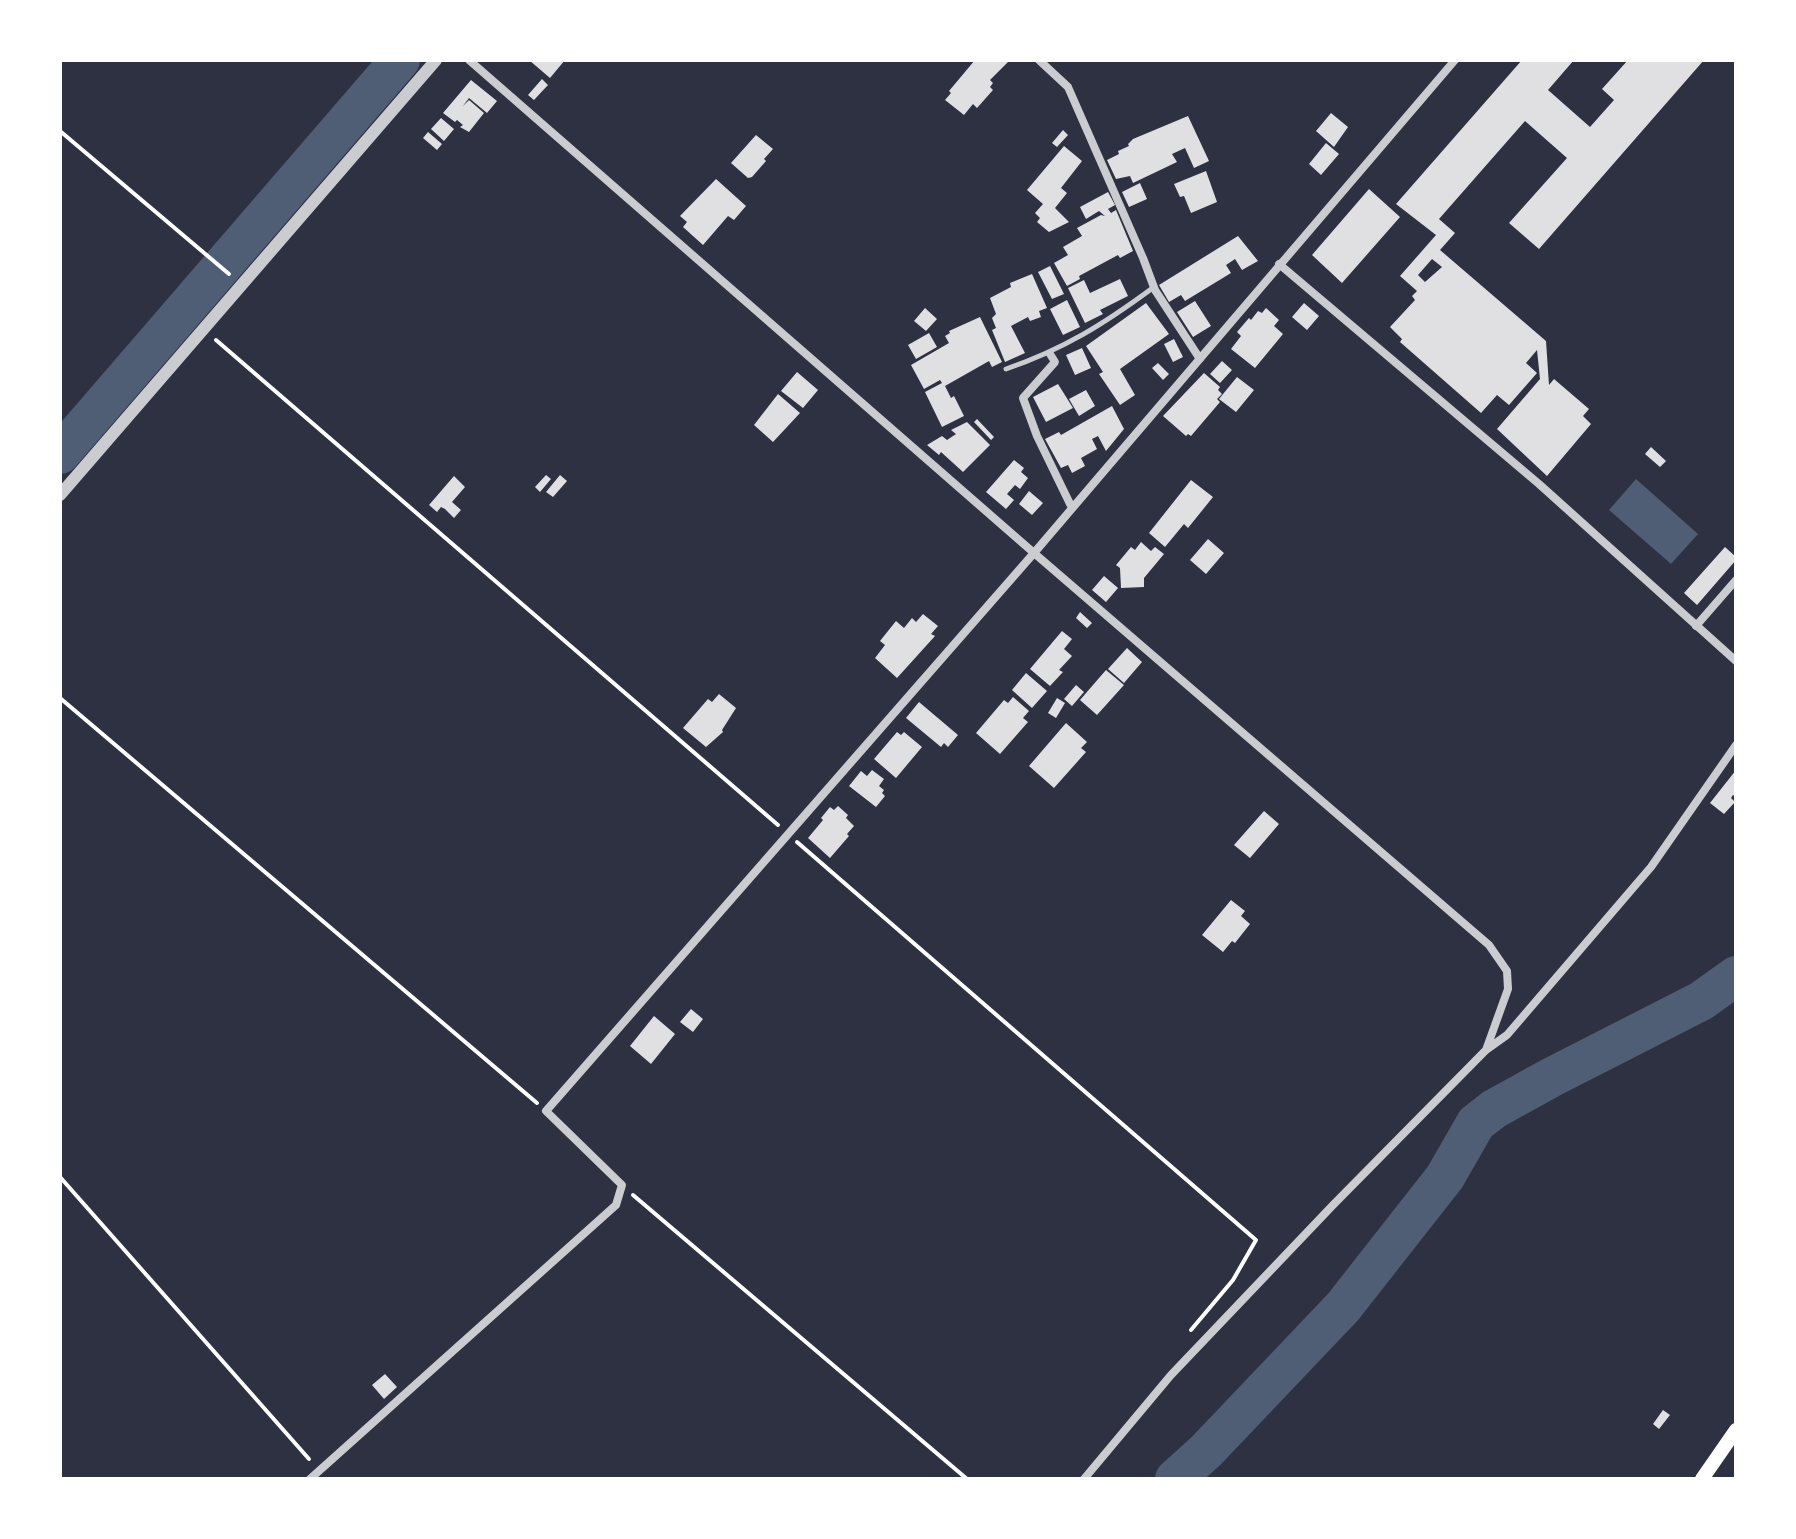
<!DOCTYPE html>
<html>
<head>
<meta charset="utf-8">
<style>
	body { margin:0 }
	#map { position:relative; width:1796px; height:1539px; overflow:hidden; background:#2d3142; font-family:"Alegreya Sans",sans-serif }
	canvas { display:block }
	.frame { position:absolute; inset:0; border:62px solid #fff; pointer-events:none }
</style>
</head>
<body>
<div id="map">
<canvas width="1796" height="1539"></canvas>
<div class="frame"></div>
</div>
<script>
const g = document.querySelector('canvas').getContext('2d');
g.lineJoin = 'round';
function fill(path, color) { g.fillStyle = color; g.fill(path, 'evenodd'); }
function trace(path, color, width, dash) { g.strokeStyle = color; g.lineWidth = width; g.lineCap = dash ? 'butt' : 'round'; g.setLineDash(dash || []); g.stroke(path); }
fill(new Path2D(`
	M 1636,479 L 1698,534 L 1671,564 L 1609,510 Z`), '#4f5d75');
trace(new Path2D(`
	M 60,454 L 400,60
	M 1175,1479 L 1206,1451 L 1343,1307 L 1445,1177 L 1476,1123 L 1494,1109 L 1552,1077 L 1701,1001 L 1736,976`), '#4f5d75', 40);
fill(new Path2D(`
	M 529,60 L 565,60 L 550,78 Z
	M 975,60 L 1010,60 L 990,80 L 993,83 L 990,87 L 993,90 L 977,108 L 973,104 L 964,115 L 945,100 L 951,93 L 949,91 Z
	M 1522,60 L 1574,60 L 1548,90 L 1590,127 L 1614,100 L 1602,89 L 1628,60 L 1704,60 L 1539,249 L 1509,223 L 1567,158 L 1525,121 L 1439,219 L 1455,233 L 1440,250 L 1546,341 L 1549,385 L 1554,379 L 1589,409 L 1583,416 L 1591,424 L 1547,476 L 1497,429 L 1540,379 L 1537,350 L 1526,363 L 1537,373 L 1509,405 L 1497,395 L 1481,413 L 1400,342 L 1402,339 L 1390,327 L 1415,300 L 1412,296 L 1417,291 L 1400,276 L 1436,235 L 1396,204 ZM 1432,259 L 1442,267 L 1425,282 L 1418,275 Z
	M 542,79 L 548,85 L 534,100 L 528,95 Z
	M 471,80 L 497,101 L 487,113 L 469,98 L 463,106 L 469,100 L 484,113 L 469,132 L 460,127 L 463,125 L 457,120 L 455,122 L 443,113 Z
	M 1331,113 L 1348,127 L 1334,147 L 1316,131 Z
	M 1188,116 L 1209,161 L 1194,168 L 1185,148 L 1172,154 L 1177,162 L 1133,183 L 1130,176 L 1116,179 L 1107,160 L 1119,154 L 1118,151 L 1129,146 L 1128,144 L 1133,139 Z
	M 441,118 L 454,129 L 444,141 L 431,129 Z
	M 1063,130 L 1068,135 L 1057,147 L 1052,143 Z
	M 428,132 L 442,144 L 437,150 L 423,138 Z
	M 756,135 L 773,149 L 764,159 L 766,161 L 752,177 L 748,178 L 731,163 Z
	M 1326,143 L 1339,154 L 1321,175 L 1309,164 Z
	M 1064,146 L 1082,161 L 1061,188 L 1067,193 L 1055,208 L 1069,222 L 1049,232 L 1037,222 L 1040,218 L 1035,213 L 1043,204 L 1027,190 Z
	M 1206,171 L 1217,202 L 1191,213 L 1184,196 L 1180,197 L 1174,184 Z
	M 716,179 L 746,206 L 734,220 L 728,216 L 703,245 L 683,227 L 687,222 L 680,216 Z
	M 1140,183 L 1147,199 L 1129,207 L 1122,192 Z
	M 1369,189 L 1400,217 L 1342,283 L 1312,255 Z
	M 1108,192 L 1115,205 L 1108,209 L 1111,213 L 1116,210 L 1133,251 L 1120,258 L 1118,255 L 1079,276 L 1080,279 L 1067,286 L 1054,263 L 1068,255 L 1063,247 L 1082,236 L 1077,228 L 1101,215 L 1105,216 L 1099,211 L 1086,219 L 1080,207 Z
	M 1238,236 L 1258,261 L 1242,270 L 1235,259 L 1226,265 L 1231,273 L 1185,301 L 1181,295 L 1169,302 L 1159,285 Z
	M 1050,266 L 1064,294 L 1052,299 L 1038,272 Z
	M 1032,274 L 1047,308 L 1039,311 L 1041,317 L 1030,321 L 1028,317 L 1011,326 L 1025,353 L 1005,362 L 992,330 L 996,328 L 992,318 L 996,314 L 990,298 L 1011,287 L 1010,283 Z
	M 1120,279 L 1128,296 L 1100,310 L 1103,314 L 1085,323 L 1068,288 L 1084,280 L 1090,293 Z
	M 1067,300 L 1080,327 L 1063,335 L 1050,309 Z
	M 1195,301 L 1211,326 L 1193,337 L 1177,312 Z
	M 1146,303 L 1169,334 L 1120,369 L 1135,395 L 1120,405 L 1099,374 L 1103,372 L 1086,346 Z
	M 1304,303 L 1319,316 L 1307,330 L 1292,317 Z
	M 925,308 L 937,319 L 926,331 L 914,321 Z
	M 1266,308 L 1279,320 L 1274,326 L 1283,334 L 1255,368 L 1231,349 L 1241,336 L 1237,332 L 1249,318 L 1251,320 L 1258,311 L 1262,313 Z
	M 980,317 L 1002,362 L 992,367 L 989,361 L 945,386 L 951,398 L 954,396 L 964,416 L 942,427 L 925,392 L 942,383 L 940,380 L 924,389 L 911,365 L 949,343 L 945,336 L 950,333 L 949,331 Z
	M 929,333 L 937,347 L 916,359 L 908,345 Z
	M 1174,339 L 1183,357 L 1173,362 L 1164,344 Z
	M 1082,348 L 1091,368 L 1075,375 L 1066,355 Z
	M 1222,361 L 1232,370 L 1220,383 L 1210,374 Z
	M 1158,363 L 1169,374 L 1163,380 L 1152,368 Z
	M 797,372 L 818,390 L 803,408 L 781,391 Z
	M 1204,373 L 1220,387 L 1218,390 L 1222,394 L 1217,399 L 1220,402 L 1191,436 L 1188,434 L 1186,436 L 1163,416 Z
	M 1237,377 L 1254,390 L 1236,412 L 1219,399 Z
	M 1058,384 L 1073,408 L 1046,422 L 1033,397 Z
	M 1086,390 L 1095,406 L 1079,416 L 1069,399 Z
	M 778,394 L 800,413 L 773,442 L 754,425 Z
	M 1112,406 L 1124,429 L 1106,451 L 1098,436 L 1092,439 L 1097,449 L 1081,458 L 1085,466 L 1072,473 L 1068,465 L 1061,468 L 1045,439 L 1059,432 L 1061,435 Z
	M 977,419 L 994,437 L 991,440 L 974,422 Z
	M 967,422 L 990,445 L 963,472 L 941,452 L 939,455 L 927,445 L 942,436 L 947,440 L 956,434 L 951,430 Z
	M 1651,447 L 1666,461 L 1660,467 L 1645,454 Z
	M 1014,460 L 1024,468 L 1021,472 L 1028,478 L 1020,489 L 1015,485 L 1007,494 L 1014,500 L 1006,509 L 986,492 Z
	M 546,475 L 551,479 L 540,492 L 535,487 Z
	M 560,475 L 567,481 L 553,497 L 546,492 Z
	M 454,476 L 465,487 L 452,502 L 461,510 L 454,518 L 445,509 L 441,507 L 437,512 L 429,505 Z
	M 1191,480 L 1213,497 L 1188,528 L 1184,524 L 1165,547 L 1149,533 Z
	M 1029,491 L 1043,503 L 1032,515 L 1019,504 Z
	M 1208,539 L 1224,553 L 1206,574 L 1190,560 Z
	M 1141,542 L 1151,551 L 1155,547 L 1164,554 L 1144,578 L 1144,587 L 1121,588 L 1120,568 L 1116,565 L 1131,547 L 1135,550 Z
	M 1725,547 L 1736,557 L 1736,560 L 1697,605 L 1684,593 Z
	M 1104,576 L 1118,588 L 1106,602 L 1092,590 Z
	M 1080,612 L 1092,623 L 1087,628 L 1076,618 Z
	M 923,614 L 938,626 L 931,634 L 935,636 L 897,678 L 875,658 L 885,645 L 880,641 L 896,621 L 904,628 L 912,618 L 916,622 Z
	M 1062,631 L 1072,639 L 1064,649 L 1072,656 L 1059,670 L 1063,672 L 1050,686 L 1030,669 Z
	M 1127,648 L 1142,662 L 1124,683 L 1108,669 Z
	M 1106,670 L 1124,685 L 1097,715 L 1080,700 Z
	M 1026,673 L 1047,691 L 1032,708 L 1012,690 Z
	M 1076,685 L 1084,692 L 1072,706 L 1064,699 Z
	M 719,694 L 736,708 L 722,730 L 723,732 L 706,747 L 683,728 L 708,699 L 712,702 Z
	M 1013,697 L 1029,711 L 1023,718 L 1028,722 L 1000,754 L 976,733 L 1004,700 L 1008,703 Z
	M 1057,698 L 1065,703 L 1056,718 L 1048,713 Z
	M 919,702 L 958,735 L 948,747 L 944,743 L 941,747 L 906,718 Z
	M 1066,723 L 1087,742 L 1081,748 L 1086,752 L 1054,788 L 1029,766 Z
	M 897,732 L 901,735 L 904,732 L 922,747 L 896,778 L 874,759 Z
	M 872,770 L 884,779 L 879,786 L 884,790 L 882,793 L 885,796 L 876,807 L 849,786 L 861,771 L 867,776 Z
	M 1736,770 L 1736,797 L 1733,795 L 1731,798 L 1735,802 L 1724,814 L 1710,803 Z
	M 838,806 L 848,815 L 846,818 L 854,826 L 847,834 L 849,836 L 830,858 L 808,838 L 823,820 L 821,818 L 830,807 L 834,810 Z
	M 1264,811 L 1279,824 L 1250,858 L 1234,845 Z
	M 1231,900 L 1245,911 L 1241,916 L 1250,924 L 1235,943 L 1232,941 L 1223,952 L 1202,935 Z
	M 691,1009 L 703,1019 L 693,1032 L 680,1022 Z
	M 654,1016 L 675,1034 L 651,1064 L 630,1046 Z
	M 385,1374 L 397,1387 L 384,1399 L 372,1385 Z
	M 1663,1410 L 1670,1415 L 1659,1429 L 1653,1424 Z`), '#e0e0e3');
trace(new Path2D(`
	M 60,131 L 229,274
	M 216,340 L 778,825
	M 60,698 L 537,1103
	M 797,842 L 1256,1240 L 1233,1280 L 1191,1330
	M 60,1177 L 309,1459
	M 633,1195 L 967,1479`), '#fff', 4);
trace(new Path2D(`
	M 1006,369 C 1064,349 1104,324 1154,287`), '#caccd0', 5);
trace(new Path2D(`
	M 469,60 L 1034,553 L 1489,945 L 1507,971 L 1508,989 L 1486,1050
	M 1039,60 L 1068,87 L 1143,258 L 1155,290 L 1200,359
	M 1279,264 L 1539,484 L 1736,661
	M 1050,354 L 1055,362 L 1023,398 L 1037,436 L 1072,508
	M 1696,626 L 1736,580
	M 310,1479 L 616,1205 L 622,1185 L 546,1111 L 1034,553 L 1455,60
	M 1084,1479 L 1171,1375 L 1334,1204 L 1486,1050 L 1507,1035 L 1651,867 L 1736,745`), '#caccd0', 8);
trace(new Path2D(`
	M 60,495 L 436,60`), '#caccd0', 12);
trace(new Path2D(`
	M 1702,1479 L 1736,1430`), '#fff', 14);
</script>
</body>
</html>
